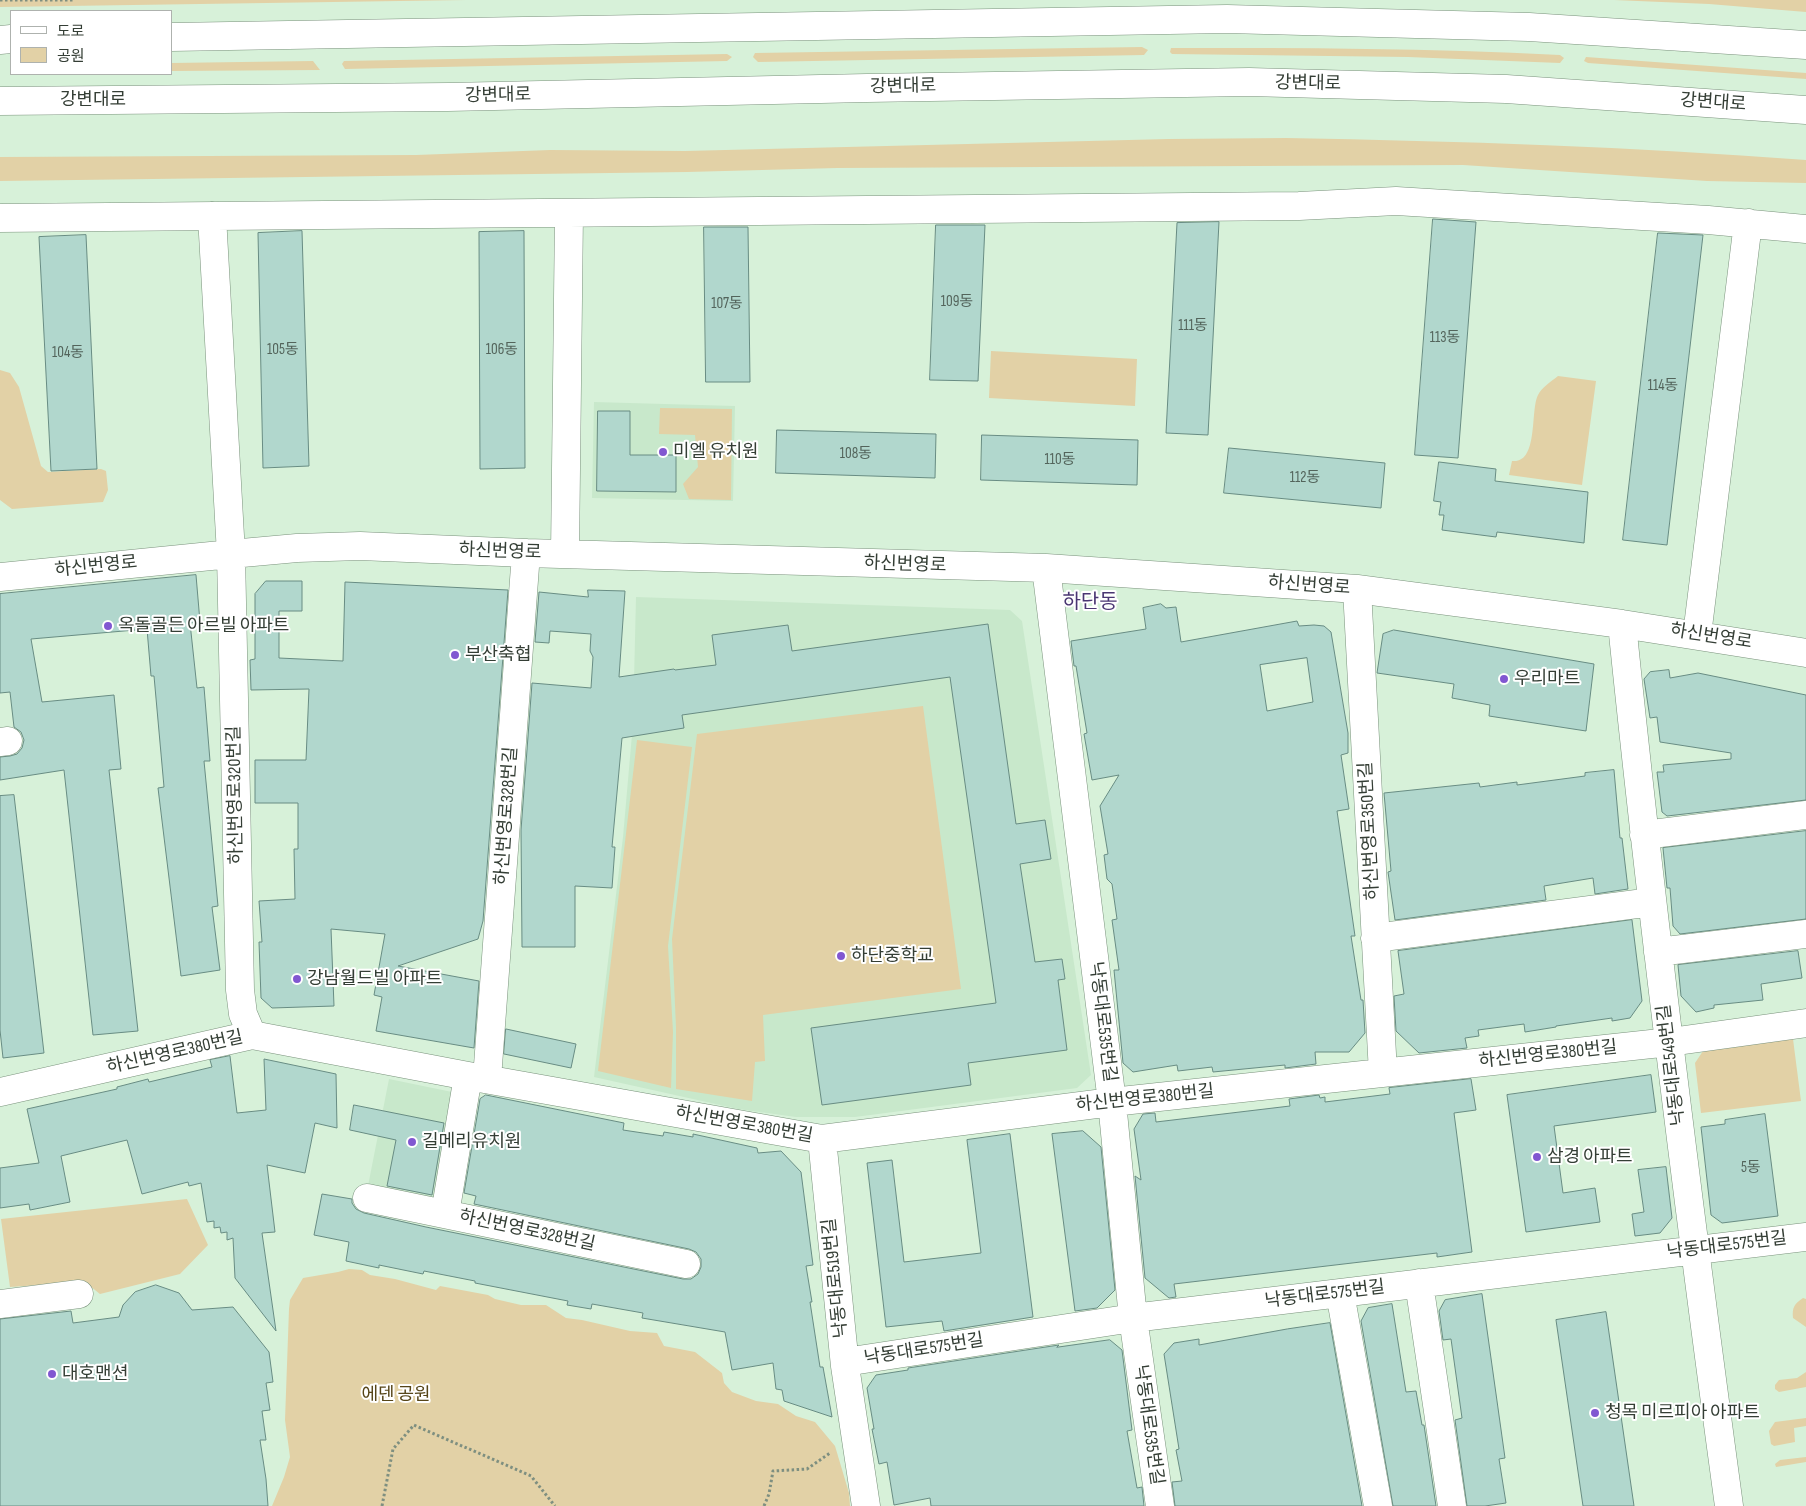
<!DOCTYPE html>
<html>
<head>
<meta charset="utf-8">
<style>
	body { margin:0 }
	#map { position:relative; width:1806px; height:1506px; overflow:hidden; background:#d7f1d9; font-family:"Sofia Sans Condensed","Noto Sans KR",sans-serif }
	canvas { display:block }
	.legend { position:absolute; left:10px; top:10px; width:162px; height:65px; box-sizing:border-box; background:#fff; border:1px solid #aeb2ae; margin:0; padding:6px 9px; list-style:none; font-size:15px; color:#343e35 }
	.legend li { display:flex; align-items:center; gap:10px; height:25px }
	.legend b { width:25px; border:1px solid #aeb2ae }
</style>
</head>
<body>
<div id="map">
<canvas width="1806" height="1506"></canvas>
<ul class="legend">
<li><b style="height:6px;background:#fff"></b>도로</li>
<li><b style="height:14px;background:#e2d1a6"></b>공원</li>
</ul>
</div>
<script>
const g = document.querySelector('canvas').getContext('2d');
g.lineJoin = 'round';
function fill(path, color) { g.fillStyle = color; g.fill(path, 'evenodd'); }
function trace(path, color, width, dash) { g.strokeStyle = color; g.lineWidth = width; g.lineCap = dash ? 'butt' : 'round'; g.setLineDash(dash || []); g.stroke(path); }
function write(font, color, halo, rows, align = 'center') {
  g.font = font + ' "Sofia Sans Condensed","Noto Sans KR",sans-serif'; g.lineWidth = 4; g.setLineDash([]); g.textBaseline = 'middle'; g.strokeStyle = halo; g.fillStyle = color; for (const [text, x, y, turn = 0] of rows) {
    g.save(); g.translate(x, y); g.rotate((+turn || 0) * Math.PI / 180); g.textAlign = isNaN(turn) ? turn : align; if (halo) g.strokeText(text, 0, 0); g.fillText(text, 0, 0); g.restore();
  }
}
fill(new Path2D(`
	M 594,402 L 735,406 L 733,501 L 592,498 Z
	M 636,597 L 1010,610 L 1022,621 L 1091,1075 L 1077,1088 L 855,1117 L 796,1117 L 738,1109 L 594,1077 L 623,837 L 633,723 Z
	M 389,1079 L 457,1093 L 434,1205 L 367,1191 Z`), '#c8e8cb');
fill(new Path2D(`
	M 0,0 L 466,0 L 0,7 Z
	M 1614,0 L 1806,0 L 1806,12 L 1709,4 Z
	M 1142,47 L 1148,50 L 1144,55 L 758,62 L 753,57 L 755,53 Z
	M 1171,48 C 1301,48 1431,48 1560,55 L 1564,58 L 1560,63 L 1408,57 L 1172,54 L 1170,52 Z
	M 727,54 L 732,57 L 727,61 L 345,69 L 342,64 L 344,61 Z
	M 1586,57 L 1806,73 L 1806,79 L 1588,63 L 1584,61 Z
	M 313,61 L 320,70 L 171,71 L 171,63 Z
	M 1286,138 C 1460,141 1633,147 1806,160 L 1806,183 L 1707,181 L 1463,165 L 837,168 L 687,172 L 0,181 L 0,157 L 416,155 L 550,150 L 685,151 L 1169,139 Z
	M 991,351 L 1137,359 L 1135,406 L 989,398 Z
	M 0,370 L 10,373 L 19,387 L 41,466 L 48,472 L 101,469 L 106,471 L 108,490 L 103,502 L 12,509 L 0,500 Z
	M 1558,376 L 1596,381 L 1582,485 L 1509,475 L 1512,461 C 1539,464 1530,410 1538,395 C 1541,388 1552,381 1558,376 Z
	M 660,408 L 732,409 L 731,500 L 689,499 L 683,484 L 698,467 L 695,435 L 659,434 Z
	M 923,706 L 961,989 L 763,1015 L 765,1061 L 755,1062 L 752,1101 L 676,1089 L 676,1027 L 672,939 L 697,734 Z
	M 637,740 L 692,747 L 668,946 L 673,1032 L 671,1088 L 598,1071 Z
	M 1793,1039 L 1801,1101 L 1701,1113 L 1695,1063 L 1705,1048 Z
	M 187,1199 L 208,1245 L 180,1274 L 100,1294 L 85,1282 L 10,1287 L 1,1219 Z
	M 349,1269 L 362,1270 L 370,1275 L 395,1279 L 436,1290 L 440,1286 L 488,1295 L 495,1299 L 521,1305 L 546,1305 L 566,1318 L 582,1320 L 630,1331 L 657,1333 L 664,1346 L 695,1352 L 722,1373 L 724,1383 L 732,1392 L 756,1401 L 778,1404 L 796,1416 L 815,1422 L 835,1446 L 849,1493 L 850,1506 L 272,1506 L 284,1477 L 290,1457 L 285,1420 L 289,1309 L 290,1300 L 303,1278 L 338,1272 Z
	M 1803,1298 L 1806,1299 L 1806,1327 L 1793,1318 C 1792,1308 1794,1304 1803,1298 Z
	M 1806,1372 L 1806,1387 L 1779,1392 L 1775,1389 L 1775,1385 L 1779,1380 L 1797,1378 Z
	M 1806,1418 L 1806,1426 L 1794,1428 L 1795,1442 L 1774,1446 L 1771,1444 L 1769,1431 L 1775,1422 Z
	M 1806,1457 L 1806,1462 L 1776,1467 L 1775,1464 L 1780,1460 Z`), '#e2d1a6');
const building = new Path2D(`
	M 1433,219 L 1476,222 L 1458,458 L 1415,455 Z
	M 1219,222 L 1208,435 L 1166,433 L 1177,223 Z
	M 936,225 L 985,225 L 978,381 L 930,380 Z
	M 704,227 L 748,227 L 750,382 L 706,382 Z
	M 302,231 L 309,466 L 263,468 L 258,233 Z
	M 524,231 L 525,468 L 480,469 L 479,232 Z
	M 1658,233 L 1703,235 L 1667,545 L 1623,540 Z
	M 86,235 L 97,469 L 51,471 L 39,237 Z
	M 598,411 L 630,411 L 630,455 L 676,455 L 676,492 L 597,491 Z
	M 777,430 L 936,434 L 935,478 L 776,473 Z
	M 982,435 L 1138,440 L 1137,485 L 981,480 Z
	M 1229,448 L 1385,463 L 1381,508 L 1224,493 Z
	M 1439,462 L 1496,469 L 1495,481 L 1588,492 L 1584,543 L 1497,532 L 1496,537 L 1442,530 L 1444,515 L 1439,515 L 1441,502 L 1434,501 Z
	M 196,575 L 200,622 L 190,623 L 197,688 L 204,687 L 210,761 L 204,761 L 218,906 L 212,907 L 220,970 L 181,976 L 158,788 L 164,787 L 154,676 L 151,676 L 147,629 L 31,639 L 42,702 L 114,695 L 121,769 L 109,770 L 138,1031 L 93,1035 L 64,770 L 0,780 L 0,757 L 10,756 L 17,754 L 22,748 L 24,740 L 21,732 L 14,727 L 10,692 L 0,693 L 0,594 Z
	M 266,581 L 302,581 L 302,611 L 279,611 L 279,658 L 343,661 L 345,582 L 508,590 L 483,921 L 478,939 L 398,966 L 479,981 L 474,1048 L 376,1031 L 382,997 L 374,995 L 385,934 L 331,929 L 334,1006 L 272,1008 L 261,998 L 259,942 L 262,942 L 259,901 L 295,899 L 294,849 L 298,849 L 298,803 L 255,803 L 255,760 L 306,760 L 309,689 L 251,690 L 250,660 L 255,659 L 255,594 Z
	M 588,590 L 625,591 L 619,677 L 674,669 L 675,670 L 716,665 L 712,635 L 788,625 L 792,651 L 988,624 L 1016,824 L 1045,820 L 1051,859 L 1020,864 L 1035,962 L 1062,959 L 1065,979 L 1058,980 L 1067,1050 L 968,1063 L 971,1085 L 822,1105 L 811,1028 L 996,1003 L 950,677 L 682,715 L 684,728 L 622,738 L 612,847 L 615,847 L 612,888 L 575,886 L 575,947 L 522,947 L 521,830 L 532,683 L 591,688 L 593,657 L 590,651 L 591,634 L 550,631 L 549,643 L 535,642 L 539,592 L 588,597 Z
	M 1161,604 L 1166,608 L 1176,607 L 1181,642 L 1297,621 L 1299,626 L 1314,625 L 1324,626 L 1331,632 L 1348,733 L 1348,753 L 1341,755 L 1349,809 L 1337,811 L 1355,936 L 1351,936 L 1361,1000 L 1363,1000 L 1365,1033 L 1349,1052 L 1315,1052 L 1316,1064 L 1285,1068 L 1285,1065 L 1213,1072 L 1212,1067 L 1178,1071 L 1177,1065 L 1133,1072 L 1123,1063 L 1114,970 L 1119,970 L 1112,920 L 1117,919 L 1112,884 L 1107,879 L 1104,855 L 1108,854 L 1100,806 L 1119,775 L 1092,780 L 1084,734 L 1087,733 L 1076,666 L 1074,666 L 1071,641 L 1146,629 L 1143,608 ZM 1307,658 L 1313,702 L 1267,711 L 1260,665 Z
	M 1394,630 L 1594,664 L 1586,731 L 1489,716 L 1490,705 L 1452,698 L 1454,684 L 1377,673 L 1383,634 Z
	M 1669,670 L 1670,678 L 1698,673 L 1806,695 L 1806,800 L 1667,816 L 1662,812 L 1657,772 L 1664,772 L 1663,765 L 1731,759 L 1731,753 L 1660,742 L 1657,717 L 1650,718 L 1644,679 L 1650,672 Z
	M 1614,770 L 1620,838 L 1622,838 L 1628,889 L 1595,894 L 1593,878 L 1544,886 L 1546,900 L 1395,920 L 1388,872 L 1391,871 L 1384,793 L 1479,783 L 1480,787 L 1517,782 L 1517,785 L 1585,776 L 1585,773 Z
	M 14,795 L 44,1053 L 3,1058 L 0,1030 L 0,796 Z
	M 1806,831 L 1806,919 L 1680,934 L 1673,926 L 1670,888 L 1667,888 L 1663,848 Z
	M 1632,920 L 1642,1001 L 1630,1018 L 1612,1021 L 1612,1018 L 1556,1026 L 1556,1027 L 1525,1032 L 1524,1024 L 1478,1030 L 1479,1036 L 1465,1038 L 1467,1048 L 1419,1053 L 1396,1031 L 1394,996 L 1404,994 L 1398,951 Z
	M 1798,951 L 1802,978 L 1761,984 L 1763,1000 L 1714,1005 L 1714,1008 L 1696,1012 L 1681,996 L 1678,965 Z
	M 506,1029 L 576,1044 L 571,1068 L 504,1054 Z
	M 230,1056 L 237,1113 L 266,1110 L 264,1059 L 336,1074 L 337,1128 L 315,1123 L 305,1173 L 267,1165 L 275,1232 L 262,1233 L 276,1331 L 235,1278 L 233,1238 L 227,1240 L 227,1232 L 221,1233 L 220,1227 L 214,1228 L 214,1221 L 207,1222 L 201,1183 L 189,1186 L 188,1182 L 142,1194 L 127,1140 L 61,1156 L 70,1202 L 30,1210 L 29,1204 L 0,1208 L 0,1168 L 39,1163 L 27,1109 L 117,1089 L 117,1087 L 148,1079 L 149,1082 L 212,1067 L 210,1060 Z
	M 1651,1075 L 1656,1112 L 1554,1126 L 1563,1193 L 1595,1188 L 1600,1222 L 1526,1232 L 1507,1095 Z
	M 1471,1079 L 1476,1110 L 1454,1113 L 1472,1252 L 1437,1257 L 1437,1253 L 1174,1284 L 1176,1297 L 1169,1298 L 1145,1278 L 1135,1176 L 1141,1180 L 1134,1129 L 1143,1114 L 1155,1113 L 1156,1122 L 1290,1106 L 1289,1099 L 1319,1095 L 1320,1098 L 1325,1097 L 1325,1102 L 1390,1094 L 1389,1088 Z
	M 486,1095 L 624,1123 L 623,1130 L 663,1136 L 664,1132 L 693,1137 L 693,1134 L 757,1148 L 758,1153 L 781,1151 L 801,1172 L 813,1265 L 806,1266 L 812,1302 L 810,1302 L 820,1367 L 823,1367 L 832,1417 L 784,1401 L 782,1390 L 776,1389 L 773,1363 L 732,1370 L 725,1332 L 642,1318 L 643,1313 L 592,1304 L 591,1309 L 567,1305 L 568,1301 L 475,1283 L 475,1281 L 424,1271 L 423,1274 L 379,1265 L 379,1268 L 346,1261 L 349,1242 L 314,1235 L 322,1194 L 352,1199 L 352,1203 L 356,1209 L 364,1213 L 426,1227 L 683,1279 L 691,1279 L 698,1274 L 701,1267 L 701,1259 L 696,1252 L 689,1249 L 474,1204 L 476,1196 L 464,1193 L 480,1099 Z
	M 354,1105 L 444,1123 L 432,1195 L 387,1186 L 396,1140 L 350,1130 Z
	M 1765,1114 L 1778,1216 L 1722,1223 L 1711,1215 L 1701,1127 L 1725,1124 L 1725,1120 Z
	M 1083,1131 L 1101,1147 L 1115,1290 L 1097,1308 L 1075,1311 L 1052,1134 Z
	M 1010,1134 L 1033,1317 L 944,1331 L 942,1321 L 886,1327 L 867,1163 L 892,1160 L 904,1262 L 981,1253 L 967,1140 Z
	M 1666,1167 L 1672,1218 L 1660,1233 L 1635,1236 L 1632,1214 L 1644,1212 L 1638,1170 Z
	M 156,1285 L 179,1293 L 192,1310 L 233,1307 L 269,1352 L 273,1382 L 266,1383 L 270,1410 L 262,1411 L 266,1440 L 260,1440 L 266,1479 L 268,1506 L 0,1506 L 0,1319 L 71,1311 L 73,1323 L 119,1317 L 123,1305 L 135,1292 Z
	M 1482,1294 L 1505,1458 L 1499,1459 L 1506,1503 L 1485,1506 L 1467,1506 L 1455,1420 L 1462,1418 L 1451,1339 L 1443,1340 L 1439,1311 L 1445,1300 Z
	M 1392,1304 L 1406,1392 L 1416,1391 L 1422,1425 L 1424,1425 L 1436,1506 L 1393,1506 L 1361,1321 L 1368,1308 Z
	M 1606,1312 L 1634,1506 L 1583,1506 L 1556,1320 Z
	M 1330,1323 L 1362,1506 L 1175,1506 L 1172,1482 L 1182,1481 L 1176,1450 L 1179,1449 L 1164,1354 L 1174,1343 L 1199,1339 L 1199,1345 L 1287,1329 Z
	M 1110,1340 L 1122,1350 L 1132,1430 L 1127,1431 L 1137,1488 L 1142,1487 L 1144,1506 L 931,1506 L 930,1498 L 894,1505 L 887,1462 L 879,1464 L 872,1429 L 874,1429 L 867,1388 L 876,1375 L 908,1370 L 908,1368 L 1059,1345 L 1057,1347 Z`);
fill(building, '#b1d7cd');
trace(building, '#688c83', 1);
const minor = new Path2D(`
	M 212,216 L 231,554 L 240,990 L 243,1014 L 252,1035
	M 0,218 L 1299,206 L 1396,201 L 1708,220 L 1806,229
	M 565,554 L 569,213
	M 1046,568 L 1112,1102 L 1133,1318 L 1160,1506
	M 0,577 L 231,554 L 297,548 L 360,546 L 526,553 L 1046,568 L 1357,589 L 1622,624 L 1806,653
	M 1357,589 L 1383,1073
	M 1622,624 C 1652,918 1689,1212 1729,1506
	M 1697,635 L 1748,223
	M 0,742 L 8,741
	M 1644,835 L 1806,815
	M 1375,938 L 1652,902
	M 1658,952 L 1806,934
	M 487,1079 L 526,553
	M 0,1092 L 252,1035 L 468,1076 L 822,1139 L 1112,1102 L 1670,1042 L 1806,1023
	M 822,1139 L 845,1366 L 866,1506
	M 367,1198 L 686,1264
	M 445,1214 L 468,1076
	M 1419,1283 L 1452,1506
	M 1340,1293 L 1378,1506
	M 0,1304 L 79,1294
	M 845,1362 L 1133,1318 L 1806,1237`);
const major = new Path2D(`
	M 171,37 L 1227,19 L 1529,27 L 1806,45
	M 0,40 L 11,39
	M 0,101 L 448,97 L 867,88 L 1249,82 L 1506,89 L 1806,110`);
trace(minor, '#7a927c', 29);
trace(major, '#7a927c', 29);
trace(new Path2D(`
	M 0,0 L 75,0
	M 382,1506 L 393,1449 L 414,1425 L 531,1476 L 555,1506
	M 764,1506 L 769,1494 L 773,1471 L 807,1469 L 830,1453`), '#7e8f80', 3, [2.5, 2.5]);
trace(minor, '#fff', 28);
trace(major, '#fff', 28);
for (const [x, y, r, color] of [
	[663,452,5,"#8157d1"],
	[108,626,5,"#8157d1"],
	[455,655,5,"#8157d1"],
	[1504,679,5,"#8157d1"],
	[841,956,5,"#8157d1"],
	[297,979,5,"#8157d1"],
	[412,1142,5,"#8157d1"],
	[1537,1157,5,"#8157d1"],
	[52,1374,5,"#8157d1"],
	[1595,1413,5,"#8157d1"]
]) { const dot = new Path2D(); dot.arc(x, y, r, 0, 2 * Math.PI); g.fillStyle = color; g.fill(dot); trace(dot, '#fff', 2); }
write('15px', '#53645b', null, [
	["109동",957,302],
	["107동",727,304],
	["111동",1193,326],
	["113동",1445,338],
	["105동",283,350],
	["106동",502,350],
	["104동",68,353],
	["114동",1663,386],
	["108동",856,454],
	["110동",1060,460],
	["112동",1305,478],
	["5동",1751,1168]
]);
write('18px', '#343e35', '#fff', [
	["강변대로",1308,84,1],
	["강변대로",903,87,-1],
	["강변대로",498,96,-1],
	["강변대로",93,100],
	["강변대로",1713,103,4],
	["하신번영로",500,552,2],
	["하신번영로",905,565,2],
	["하신번영로",96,567,-6],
	["하신번영로",1309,586,4],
	["하신번영로",1711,637,9],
	["하신번영로320번길",236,795,-91],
	["하신번영로328번길",507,816,-86],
	["하신번영로350번길",1370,831,-93],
	["낙동대로535번길",1102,1022,83],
	["하신번영로380번길",175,1053,-13],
	["하신번영로380번길",1548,1055,-6],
	["낙동대로549번길",1672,1065,-97],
	["하신번영로380번길",1145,1099,-6],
	["하신번영로380번길",744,1125,10],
	["하신번영로328번길",527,1231,12],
	["낙동대로575번길",1727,1246,-7],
	["낙동대로519번길",836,1278,-96],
	["낙동대로575번길",1325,1295,-7],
	["낙동대로575번길",924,1350,-9],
	["낙동대로535번길",1148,1425,82]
]);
write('18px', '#343e35', '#fff', [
	["미엘 유치원",673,452],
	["옥돌골든 아르빌 아파트",118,626],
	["부산축협",465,655],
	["우리마트",1514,679],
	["하단중학교",851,956],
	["강남월드빌 아파트",307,979],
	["길메리유치원",422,1142],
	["삼경 아파트",1547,1157],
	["대호맨션",62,1374],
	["청목 미르피아 아파트",1605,1413]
], 'left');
write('18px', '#564518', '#fff', [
	["에덴 공원",396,1395]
]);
write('20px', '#493672', '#fff', [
	["하단동",1090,603]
]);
</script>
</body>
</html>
